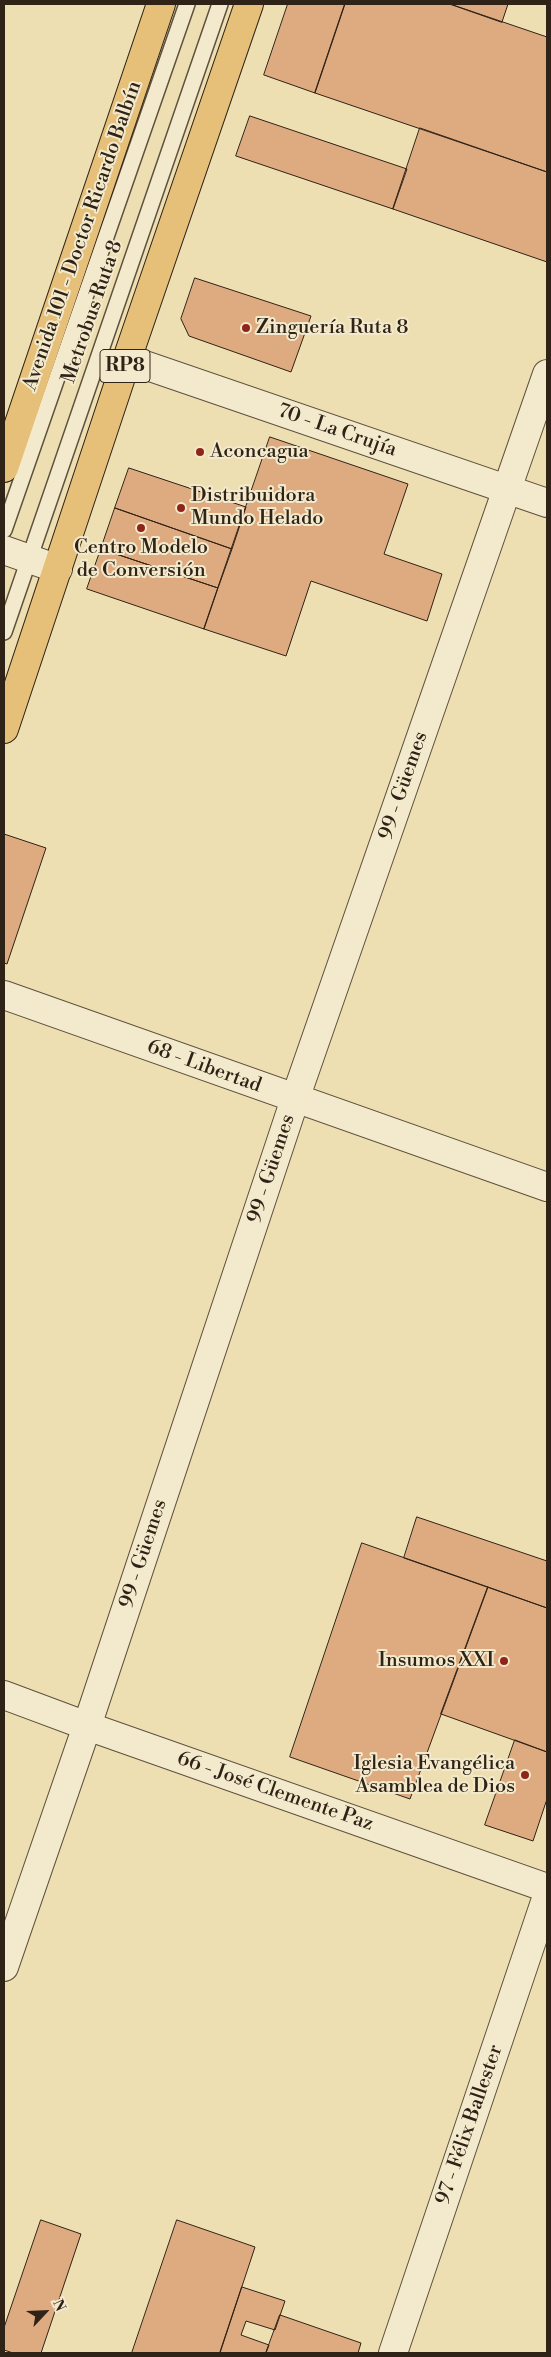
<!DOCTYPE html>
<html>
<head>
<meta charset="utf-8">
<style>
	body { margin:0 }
	#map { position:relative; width:551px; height:2357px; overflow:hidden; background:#eddfb2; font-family:"Libre Bodoni",serif }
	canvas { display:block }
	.frame { position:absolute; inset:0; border:5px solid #2f2216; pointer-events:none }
	.north { position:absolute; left:20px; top:2287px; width:50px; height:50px; -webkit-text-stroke:4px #f3eacd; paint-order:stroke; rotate:65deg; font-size:14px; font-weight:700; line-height:20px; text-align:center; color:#2f2216 }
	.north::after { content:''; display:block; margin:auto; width:18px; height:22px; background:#2f2216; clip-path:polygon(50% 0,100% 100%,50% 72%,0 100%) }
</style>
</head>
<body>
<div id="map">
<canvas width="551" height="2357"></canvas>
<div class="frame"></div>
<div class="north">N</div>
</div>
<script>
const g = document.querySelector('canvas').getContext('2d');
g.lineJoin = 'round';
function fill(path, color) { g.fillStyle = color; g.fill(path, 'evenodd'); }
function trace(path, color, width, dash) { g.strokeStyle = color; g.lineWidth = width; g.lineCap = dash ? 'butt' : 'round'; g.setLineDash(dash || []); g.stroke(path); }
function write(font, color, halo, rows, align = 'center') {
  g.font = font + ' "Libre Bodoni",serif'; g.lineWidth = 4; g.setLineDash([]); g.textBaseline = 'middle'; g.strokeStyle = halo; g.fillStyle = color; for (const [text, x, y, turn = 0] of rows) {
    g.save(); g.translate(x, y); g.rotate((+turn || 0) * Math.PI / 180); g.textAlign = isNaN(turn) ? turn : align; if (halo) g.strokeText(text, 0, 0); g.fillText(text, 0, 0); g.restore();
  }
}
const building = new Path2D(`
	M 288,4 L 345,4 L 315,93 L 264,75 Z
	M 345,4 L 450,4 L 547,37 L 547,172 L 315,93 Z
	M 450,4 L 508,4 L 502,22 Z
	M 250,116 L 407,169 L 393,209 L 236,156 Z
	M 420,128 L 547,172 L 547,262 L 393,209 Z
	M 195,278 L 311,316 L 291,372 L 189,336 L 181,319 Z
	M 270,437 L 408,484 L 384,554 L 442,574 L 427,621 L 311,581 L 286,656 L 204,629 Z
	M 129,468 L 246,507 L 232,549 L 115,508 Z
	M 115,508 L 232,549 L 218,588 L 101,549 Z
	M 101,549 L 218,588 L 204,629 L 87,589 Z
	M 4,834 L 46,848 L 7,964 L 4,963 Z
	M 417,1517 L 547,1561 L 547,1608 L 404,1558 Z
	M 362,1543 L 488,1587 L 410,1799 L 290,1757 Z
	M 488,1587 L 547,1608 L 547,1752 L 441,1714 Z
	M 515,1740 L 547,1752 L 547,1799 L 533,1841 L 485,1825 Z
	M 41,2220 L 81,2234 L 41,2353 L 13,2353 L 4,2350 L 4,2328 Z
	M 177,2220 L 255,2247 L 220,2353 L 132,2353 Z
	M 242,2287 L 285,2301 L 275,2330 L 246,2321 L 241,2335 L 269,2345 L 266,2353 L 220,2353 Z
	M 280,2315 L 361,2343 L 358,2353 L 266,2353 Z`);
fill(building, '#deaa80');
trace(building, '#2f2216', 1);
const service = new Path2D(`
	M 4,530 L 187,4
	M 4,632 L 220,4`);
const minor = new Path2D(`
	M 4,550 L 58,569
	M 4,995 L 547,1187
	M 4,1695 L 87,1726 L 547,1888
	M 4,1967 L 87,1726 L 295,1099 L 547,374
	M 393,2353 L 547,1896`);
const tertiary = new Path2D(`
	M 127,359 L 547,503`);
const primary = new Path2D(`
	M 4,468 L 161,4
	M 4,729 L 127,359 L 249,4`);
trace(service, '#5e513d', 18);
trace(minor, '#5e513d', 30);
trace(tertiary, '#5e513d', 30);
trace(primary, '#2f2216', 30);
trace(service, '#f3eacd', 15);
trace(minor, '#f3eacd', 28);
trace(tertiary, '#f3eacd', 28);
trace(primary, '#e6c079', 28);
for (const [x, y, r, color] of [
	[246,328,5,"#8f2418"],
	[200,452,5,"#8f2418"],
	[181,508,5,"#8f2418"],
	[141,528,5,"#8f2418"],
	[504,1661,5,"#8f2418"],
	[525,1775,5,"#8f2418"]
]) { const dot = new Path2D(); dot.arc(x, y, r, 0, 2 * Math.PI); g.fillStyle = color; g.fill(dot); trace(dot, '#f3eacd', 2); }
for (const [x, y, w] of [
	[125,366,50]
]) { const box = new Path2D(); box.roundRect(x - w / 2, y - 16.5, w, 33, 4); g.fillStyle = '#f3eacd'; g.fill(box); trace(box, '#2f2216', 1); }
write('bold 19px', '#2f2216', null, [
	["RP8",125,366]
]);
write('20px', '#2f2216', '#f3eacd', [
	["Avenida 101 - Doctor Ricardo Balbín",83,236,-71],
	["Metrobus Ruta 8",93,312,-71],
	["70 - La Crujía",337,431,19],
	["99 - Güemes",404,786,-71],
	["68 - Libertad",204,1067,20],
	["99 - Güemes",272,1169,-72],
	["99 - Güemes",144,1554,-72],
	["66 - José Clemente Paz",275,1792,19],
	["97 - Félix Ballester",470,2125,-71]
]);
write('20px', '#2f2216', '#f3eacd', [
	["Zinguería Ruta 8",256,328],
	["Aconcagua",210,452],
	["Distribuidora",191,496],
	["Mundo Helado",191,519],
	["Centro Modelo",141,548,"center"],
	["de Conversión",141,571,"center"],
	["Insumos XXI",494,1661,"right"],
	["Iglesia Evangélica",515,1764,"right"],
	["Asamblea de Dios",515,1787,"right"]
], 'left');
</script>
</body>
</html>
